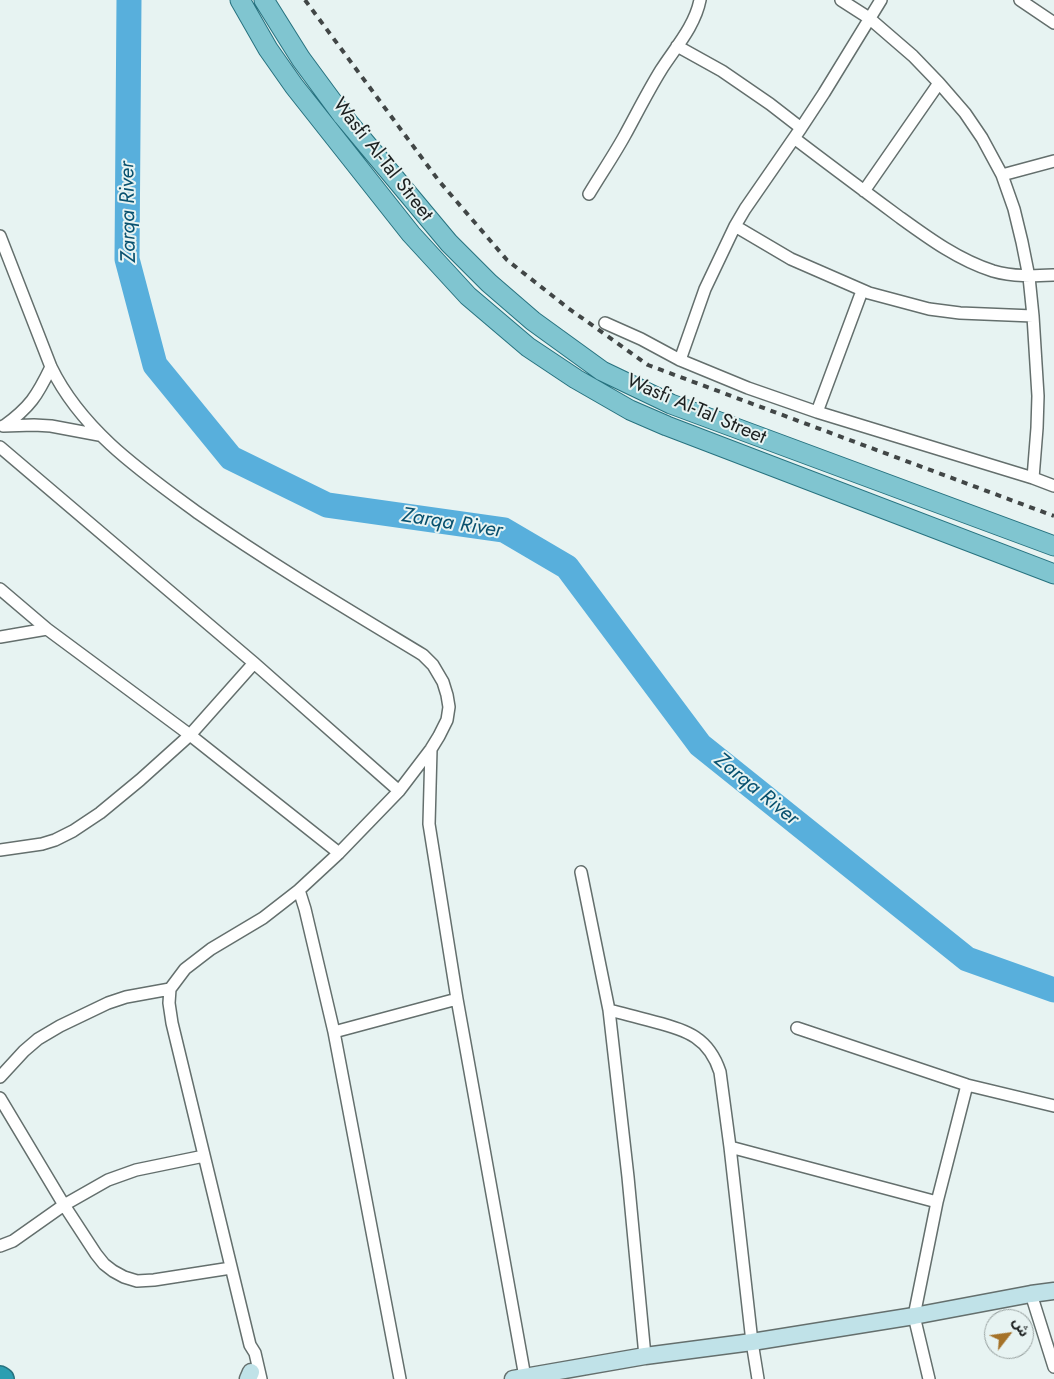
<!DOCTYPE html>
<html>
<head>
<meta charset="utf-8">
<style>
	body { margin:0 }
	#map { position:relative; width:1054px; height:1379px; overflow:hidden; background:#e7f3f2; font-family:Jost,"Noto Sans Arabic",sans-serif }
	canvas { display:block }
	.north { position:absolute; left:984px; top:1309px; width:50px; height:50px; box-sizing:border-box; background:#e7f3f2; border:1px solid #969f9e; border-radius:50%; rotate:60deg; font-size:14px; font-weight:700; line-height:20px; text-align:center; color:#1d2121 }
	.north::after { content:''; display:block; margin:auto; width:18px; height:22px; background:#a57229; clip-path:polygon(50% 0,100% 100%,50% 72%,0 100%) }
</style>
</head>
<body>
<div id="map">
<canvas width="1054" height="1379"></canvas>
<div class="north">ش</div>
</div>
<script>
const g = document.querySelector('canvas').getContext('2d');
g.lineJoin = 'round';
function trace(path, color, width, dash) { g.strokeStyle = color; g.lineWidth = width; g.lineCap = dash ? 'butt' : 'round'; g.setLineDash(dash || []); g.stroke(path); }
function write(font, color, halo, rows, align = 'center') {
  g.font = font + ' Jost,sans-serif'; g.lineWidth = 4; g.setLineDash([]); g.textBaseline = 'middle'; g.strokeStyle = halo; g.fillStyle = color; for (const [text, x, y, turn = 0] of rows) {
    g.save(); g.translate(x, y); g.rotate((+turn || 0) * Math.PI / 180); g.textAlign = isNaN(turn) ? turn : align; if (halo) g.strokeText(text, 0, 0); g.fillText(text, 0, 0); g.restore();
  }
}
trace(new Path2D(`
	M 129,0 L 127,259 L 155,365 L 231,458 L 327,505 L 504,530 L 567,567 L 700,745 L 967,959 L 1054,990`), '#58afdc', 25);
const street = new Path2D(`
	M 841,0 L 869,18 L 913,56 L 939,83 L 965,113 L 982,138 L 1002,175 L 1014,209 L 1022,242 L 1029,277 L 1033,316 L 1038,396 L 1037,428 L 1033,478
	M 1020,0 L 1054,23
	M 677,46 L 722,71 L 770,104 L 801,128 L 745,209 L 735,226 L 705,289 L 680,360
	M 801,128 L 824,93 L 881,0
	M 794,138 C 828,164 863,190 898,216 C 927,237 958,260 993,271 C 1014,277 1033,276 1054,275
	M 1002,175 L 1054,161
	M 864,191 L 939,83
	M 589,194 C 601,174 614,155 625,135 C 637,113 648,91 661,70 C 675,48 695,26 700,0
	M 735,226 L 791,259 L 869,293 L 929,309 L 960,313 L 1033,316
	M 0,236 L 51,367 C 82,431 142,472 198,513 C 271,564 347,609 423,655 L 433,665 L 443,682 L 447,695 L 449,707 L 447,720 L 439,736 L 431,749 L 399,791 L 339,853 L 299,890 L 263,918 L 211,949 L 185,969 L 170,989 L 169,1003 L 172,1023 L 250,1345 L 255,1353 L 261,1379
	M 605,323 L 641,339 L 680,360 L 748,388 L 817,412 L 1033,478 L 1054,486
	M 817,412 L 862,291
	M 3,426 L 34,425 L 51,426 L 99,435
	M 4,426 C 30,407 37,396 51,367
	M 0,447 L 254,663 L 399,791
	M 0,589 L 47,629 L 190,735 L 339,853
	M 0,637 L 47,629
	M 431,749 L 429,824 L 457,999 L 525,1377
	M 0,850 L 42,844 L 55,840 L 73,831 L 100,813 L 140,780 L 190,735 L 254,663
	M 581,872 L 609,1010 L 628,1177 L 645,1356
	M 299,890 L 305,909 L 334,1032 L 400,1379
	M 609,1010 C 625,1014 640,1018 655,1022 C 687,1030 709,1038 720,1072 L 730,1147 L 752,1342 L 758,1379
	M 797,1028 L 967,1085 L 1054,1106
	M 334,1032 L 457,999
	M 0,1077 L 24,1051 L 38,1039 L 60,1026 L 108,1003 L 126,997 L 170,989
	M 0,1098 L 64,1205 L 96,1254 L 104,1264 L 113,1271 L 124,1277 L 137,1281 L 154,1280 L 231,1268
	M 730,1147 L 937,1202
	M 0,1246 L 13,1241 L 64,1205 L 108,1180 L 136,1170 L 204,1156
	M 1031,1294 L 1054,1367
	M 929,1379 L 914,1316 L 937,1202 L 967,1085`);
const secondary = new Path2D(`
	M 248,1379 L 251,1372
	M 513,1379 L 645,1356 L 752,1342 L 914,1316 L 1031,1294 L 1054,1291`);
const primary = new Path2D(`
	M 240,0 L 268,49 L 294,86 L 411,234 L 468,296 L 528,347 L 576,379 L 630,410 L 667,426 L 1054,574
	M 264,0 L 301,59 L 343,116 L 449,243 L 489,283 L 533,321 L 602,371 L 671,404 L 1054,546`);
const highway = new Path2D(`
	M 0,1377 L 3,1379`);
trace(street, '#646f6d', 14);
trace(secondary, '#646f6d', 19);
trace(primary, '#27727f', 21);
trace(highway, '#27727f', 24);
trace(street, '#fff', 11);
trace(secondary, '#c0e2e8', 16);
trace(primary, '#80c5d0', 19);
trace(highway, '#2c9eb1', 21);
trace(new Path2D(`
	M 305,0 L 439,181 L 507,260 L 568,308 L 648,365 L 1054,516`), '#414646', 4, [6, 6]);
write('20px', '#1d2121', '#e7f3f2', [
	["Wasfi Al-Tal Street",382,160,52],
	["Wasfi Al-Tal Street",696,410,23]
]);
write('italic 21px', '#08516f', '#e7f3f2', [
	["Zarqa River",129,212,-91],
	["Zarqa River",452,524,9],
	["Zarqa River",756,790,39]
]);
</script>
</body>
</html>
